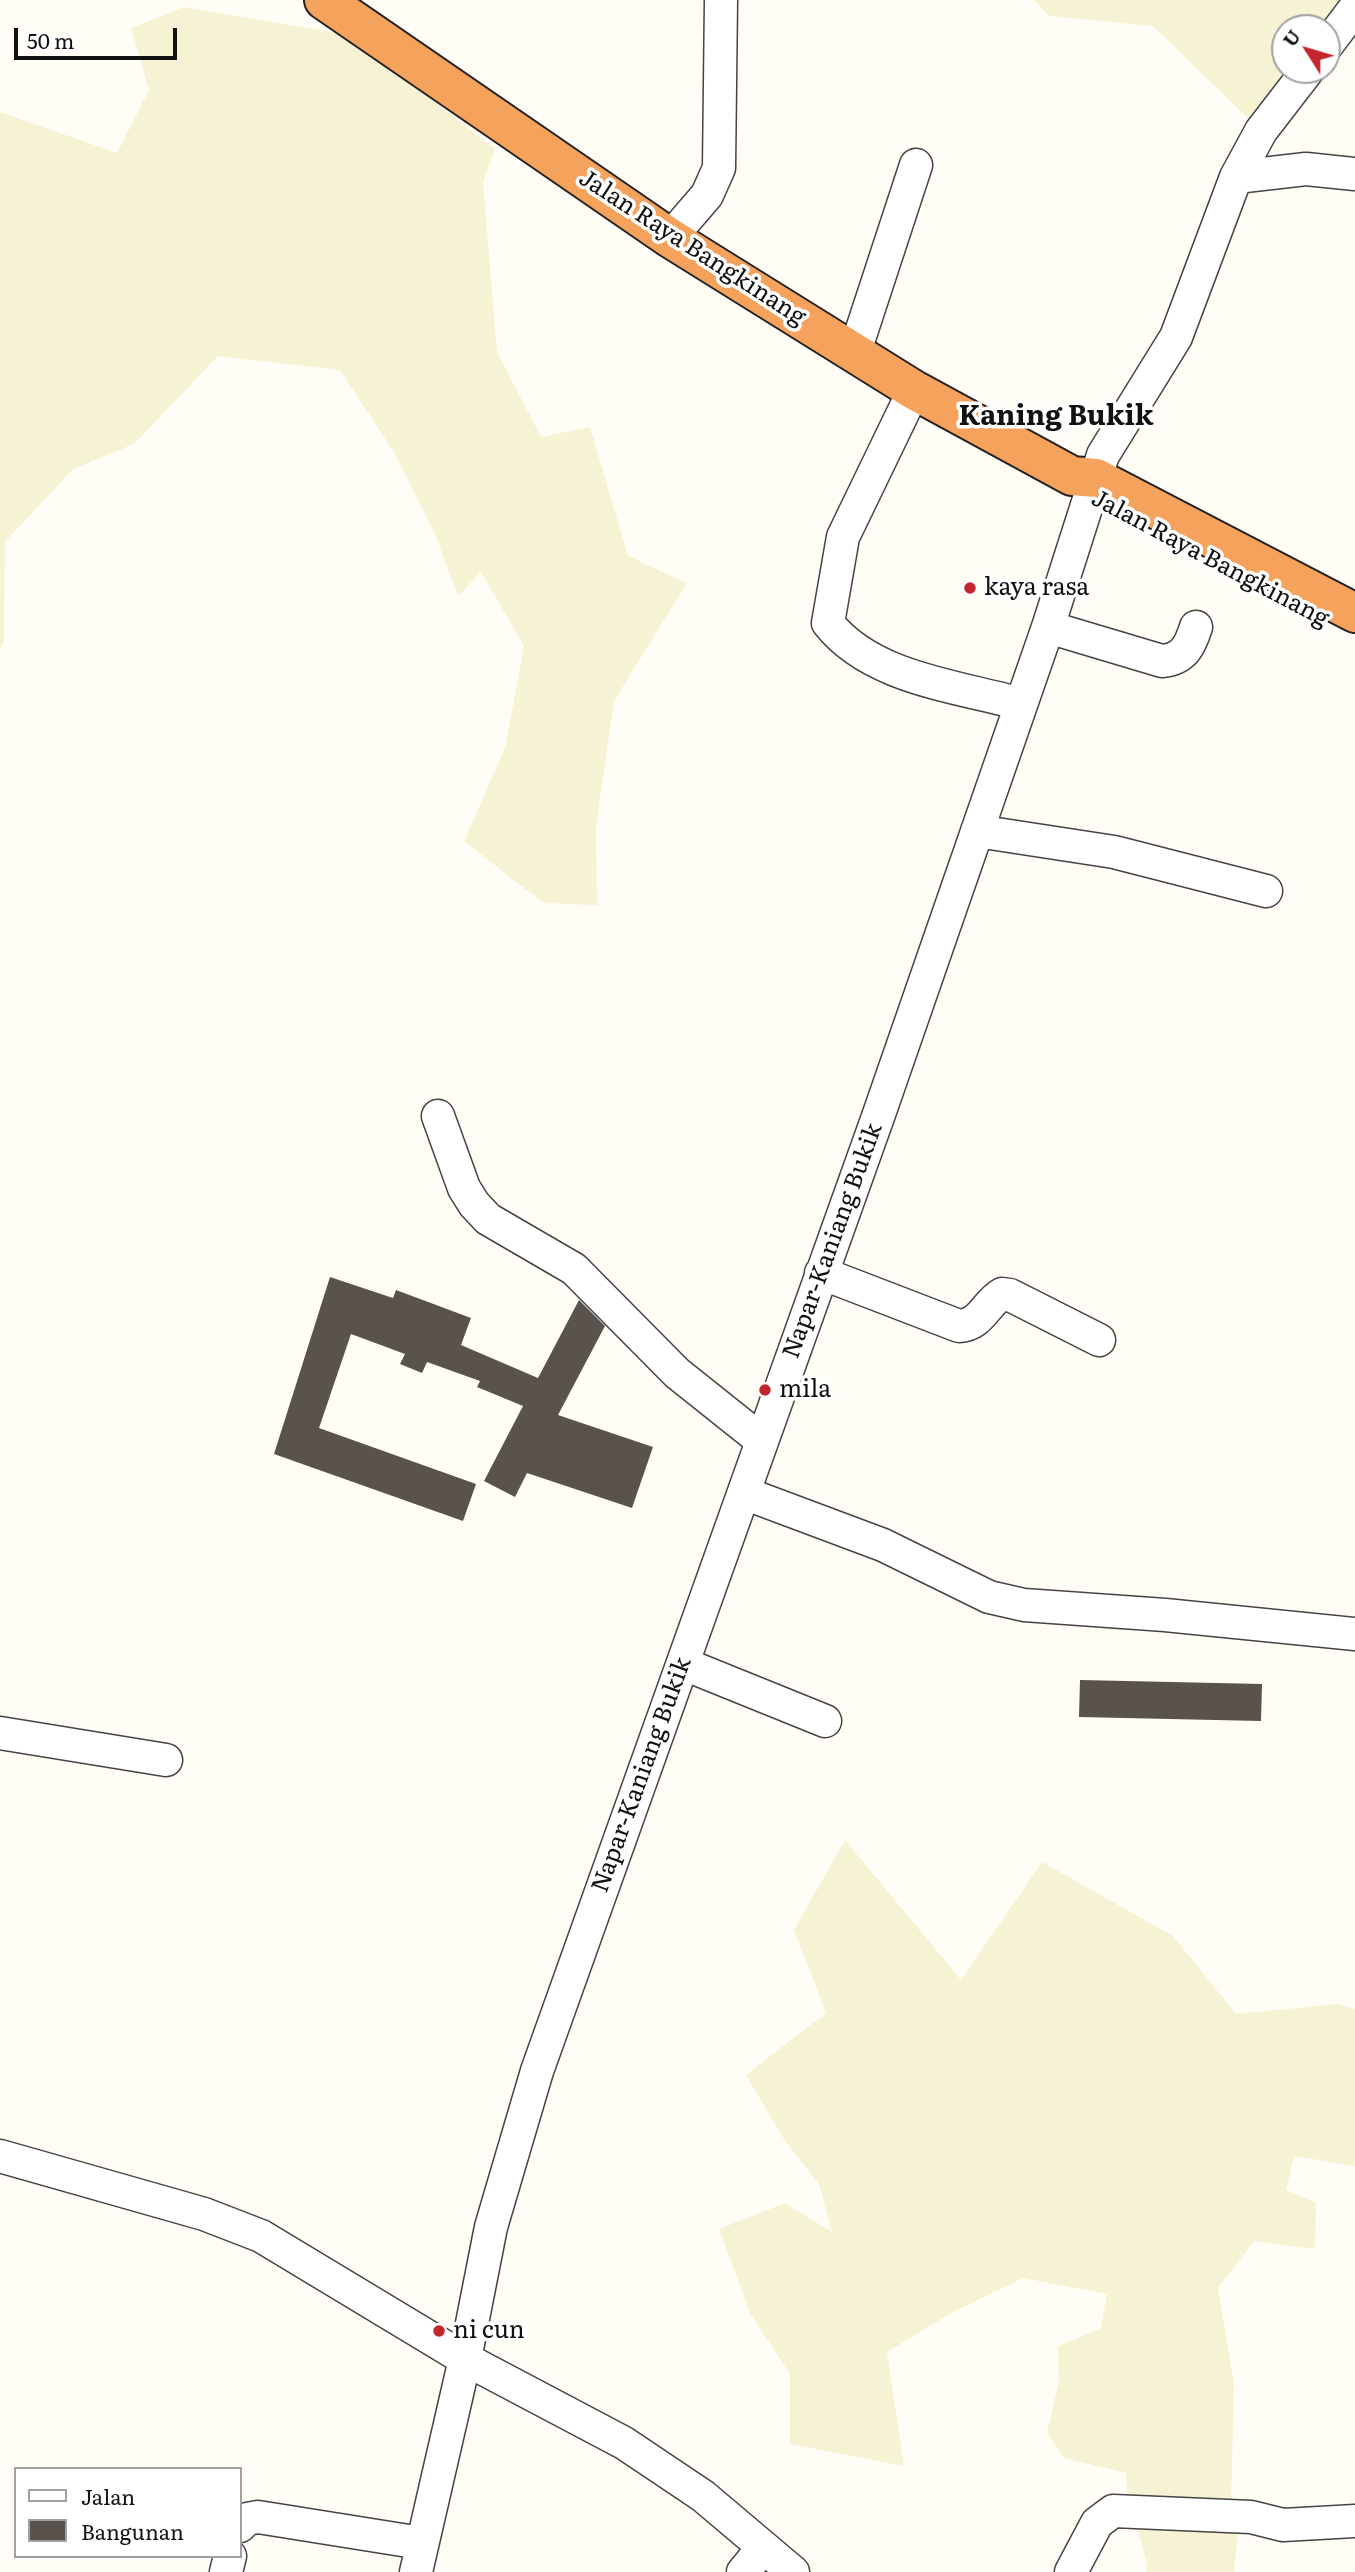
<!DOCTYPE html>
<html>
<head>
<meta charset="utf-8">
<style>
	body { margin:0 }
	#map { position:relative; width:1355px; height:2572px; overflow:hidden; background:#fffdf5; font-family:Literata,serif }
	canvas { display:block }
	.legend { position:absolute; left:14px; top:2467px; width:228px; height:91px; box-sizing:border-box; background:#fff; border:2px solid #a0a0a0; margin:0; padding:9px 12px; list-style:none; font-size:21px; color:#111 }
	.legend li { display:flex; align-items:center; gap:14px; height:35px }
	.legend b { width:35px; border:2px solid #a0a0a0 }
	.north { position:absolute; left:1271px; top:14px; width:70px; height:70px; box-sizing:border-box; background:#fff; border:2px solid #a0a0a0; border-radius:50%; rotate:307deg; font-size:19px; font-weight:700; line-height:28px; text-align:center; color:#111 }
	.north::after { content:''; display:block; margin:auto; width:24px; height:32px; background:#c4262e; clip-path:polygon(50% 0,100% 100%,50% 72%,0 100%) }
	.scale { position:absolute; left:14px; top:28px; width:163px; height:32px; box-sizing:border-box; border:4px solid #111; border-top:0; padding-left:9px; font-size:21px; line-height:24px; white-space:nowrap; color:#111; -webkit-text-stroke:5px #fff; paint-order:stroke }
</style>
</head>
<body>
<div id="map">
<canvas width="1355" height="2572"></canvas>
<ul class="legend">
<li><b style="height:9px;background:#fff"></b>Jalan</li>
<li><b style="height:19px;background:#5a524d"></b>Bangunan</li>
</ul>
<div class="north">U</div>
<div class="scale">50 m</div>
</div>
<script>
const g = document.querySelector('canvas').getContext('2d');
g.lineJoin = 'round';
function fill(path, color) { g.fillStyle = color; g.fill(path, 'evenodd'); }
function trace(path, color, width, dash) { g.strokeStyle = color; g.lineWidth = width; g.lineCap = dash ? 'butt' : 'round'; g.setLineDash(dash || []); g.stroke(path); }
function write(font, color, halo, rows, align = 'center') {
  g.font = font + ' Literata,serif'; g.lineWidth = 7; g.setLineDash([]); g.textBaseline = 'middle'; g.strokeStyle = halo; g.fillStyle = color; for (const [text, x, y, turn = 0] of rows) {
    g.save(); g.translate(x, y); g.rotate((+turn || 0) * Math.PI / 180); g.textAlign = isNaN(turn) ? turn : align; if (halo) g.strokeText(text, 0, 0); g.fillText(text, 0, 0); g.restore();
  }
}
fill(new Path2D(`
	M 1034,0 L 1355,0 L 1327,28 L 1285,28 L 1285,70 L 1308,70 L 1261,131 L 1153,26 L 1049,16 Z
	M 184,7 L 349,35 L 495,149 L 483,182 L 497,352 L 541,437 L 590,427 L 628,556 L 687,583 L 614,701 L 596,826 L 597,905 L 543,903 L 464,841 L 505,748 L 524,646 L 481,572 L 458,596 L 435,534 L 394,452 L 340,370 L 218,356 L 134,444 L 73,469 L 5,542 L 4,641 L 0,651 L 0,112 L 117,153 L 149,90 L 131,28 Z
	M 845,1840 L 961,1980 L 1042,1862 L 1173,1936 L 1236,2014 L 1338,2004 L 1355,2009 L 1355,2166 L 1294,2156 L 1286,2190 L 1316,2203 L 1315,2249 L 1254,2241 L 1218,2288 L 1234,2384 L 1231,2508 L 1128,2510 L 1126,2473 L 1064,2458 L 1047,2433 L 1059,2382 L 1058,2346 L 1101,2329 L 1107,2294 L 1023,2278 L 953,2312 L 887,2352 L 904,2466 L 790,2444 L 790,2374 L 750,2313 L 719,2229 L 785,2203 L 832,2232 L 819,2184 L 785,2141 L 746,2075 L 826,2013 L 794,1930 Z
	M 1239,2521 L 1234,2572 L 1146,2572 L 1148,2566 L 1136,2525 Z`), '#f6f3d4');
fill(new Path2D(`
	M 330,1277 L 393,1298 L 396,1290 L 471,1318 L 461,1345 L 538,1378 L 579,1300 L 605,1326 L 558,1415 L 653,1447 L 632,1508 L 527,1473 L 515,1497 L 484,1481 L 523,1406 L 477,1387 L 480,1381 L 427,1362 L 422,1373 L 400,1364 L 405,1354 L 351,1334 L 319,1428 L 476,1484 L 463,1521 L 274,1454 Z
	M 1080,1680 L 1262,1684 L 1261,1721 L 1079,1717 Z`), '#5a524d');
const minor = new Path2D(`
	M 1327,45 L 1355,8
	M 1236,177 L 1306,169 L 1355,174
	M 670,238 L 707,195 L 719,168 L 721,0
	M 855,351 L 916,165
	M 914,390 L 843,537 L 828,623 C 871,678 956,686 1021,704
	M 1048,627 L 1162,661 C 1184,659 1190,646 1196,627
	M 977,831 L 1114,852 L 1266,891
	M 438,1116 L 464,1188 L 474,1204 L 488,1219 L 574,1269 L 677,1373 L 761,1440
	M 821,1273 L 959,1326 C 981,1325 985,1304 1002,1294 L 1010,1295 L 1099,1340
	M 744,1493 L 883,1545 L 989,1597 L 1024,1605 L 1165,1615 L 1355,1634
	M 684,1664 L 825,1721
	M 0,1733 L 166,1760
	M 0,2156 L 204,2214 L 261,2236 L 465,2359 L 624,2443 L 703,2496 L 793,2572
	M 240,2526 L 247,2519 L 258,2517 L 421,2543
	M 226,2572 L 230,2556
	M 416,2572 L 465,2359 L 491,2227 L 537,2071 L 879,1114 L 1048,627 L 1103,455 L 1176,337 L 1236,177 L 1261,131 L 1308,70
	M 743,2572 L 763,2548
	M 1071,2572 L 1097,2523 L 1113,2511 L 1251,2517 L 1283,2525 L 1355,2521`);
const highway = new Path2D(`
	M 324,0 L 670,238 L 914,390 L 1072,476 L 1096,478 L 1355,613`);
trace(minor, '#444', 35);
trace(highway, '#222', 42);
trace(minor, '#fff', 32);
trace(highway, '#f5a25d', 38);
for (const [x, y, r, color] of [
	[970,588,7,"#c4262e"],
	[765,1390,7,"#c4262e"],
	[439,2331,7,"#c4262e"]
]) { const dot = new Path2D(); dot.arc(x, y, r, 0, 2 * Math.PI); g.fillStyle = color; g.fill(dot); trace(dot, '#fff', 2.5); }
write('24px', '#111', '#fff', [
	["Jalan Raya Bangkinang",692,248,33],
	["Jalan Raya Bangkinang",1210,559,28],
	["Napar-Kaniang Bukik",833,1241,-70],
	["Napar-Kaniang Bukik",642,1775,-70]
]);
write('24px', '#111', '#fff', [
	["kaya rasa",984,588],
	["mila",779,1390],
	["ni cun",453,2331]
], 'left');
write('bold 28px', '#111', '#fff', [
	["Kaning Bukik",1056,417]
]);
</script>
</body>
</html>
